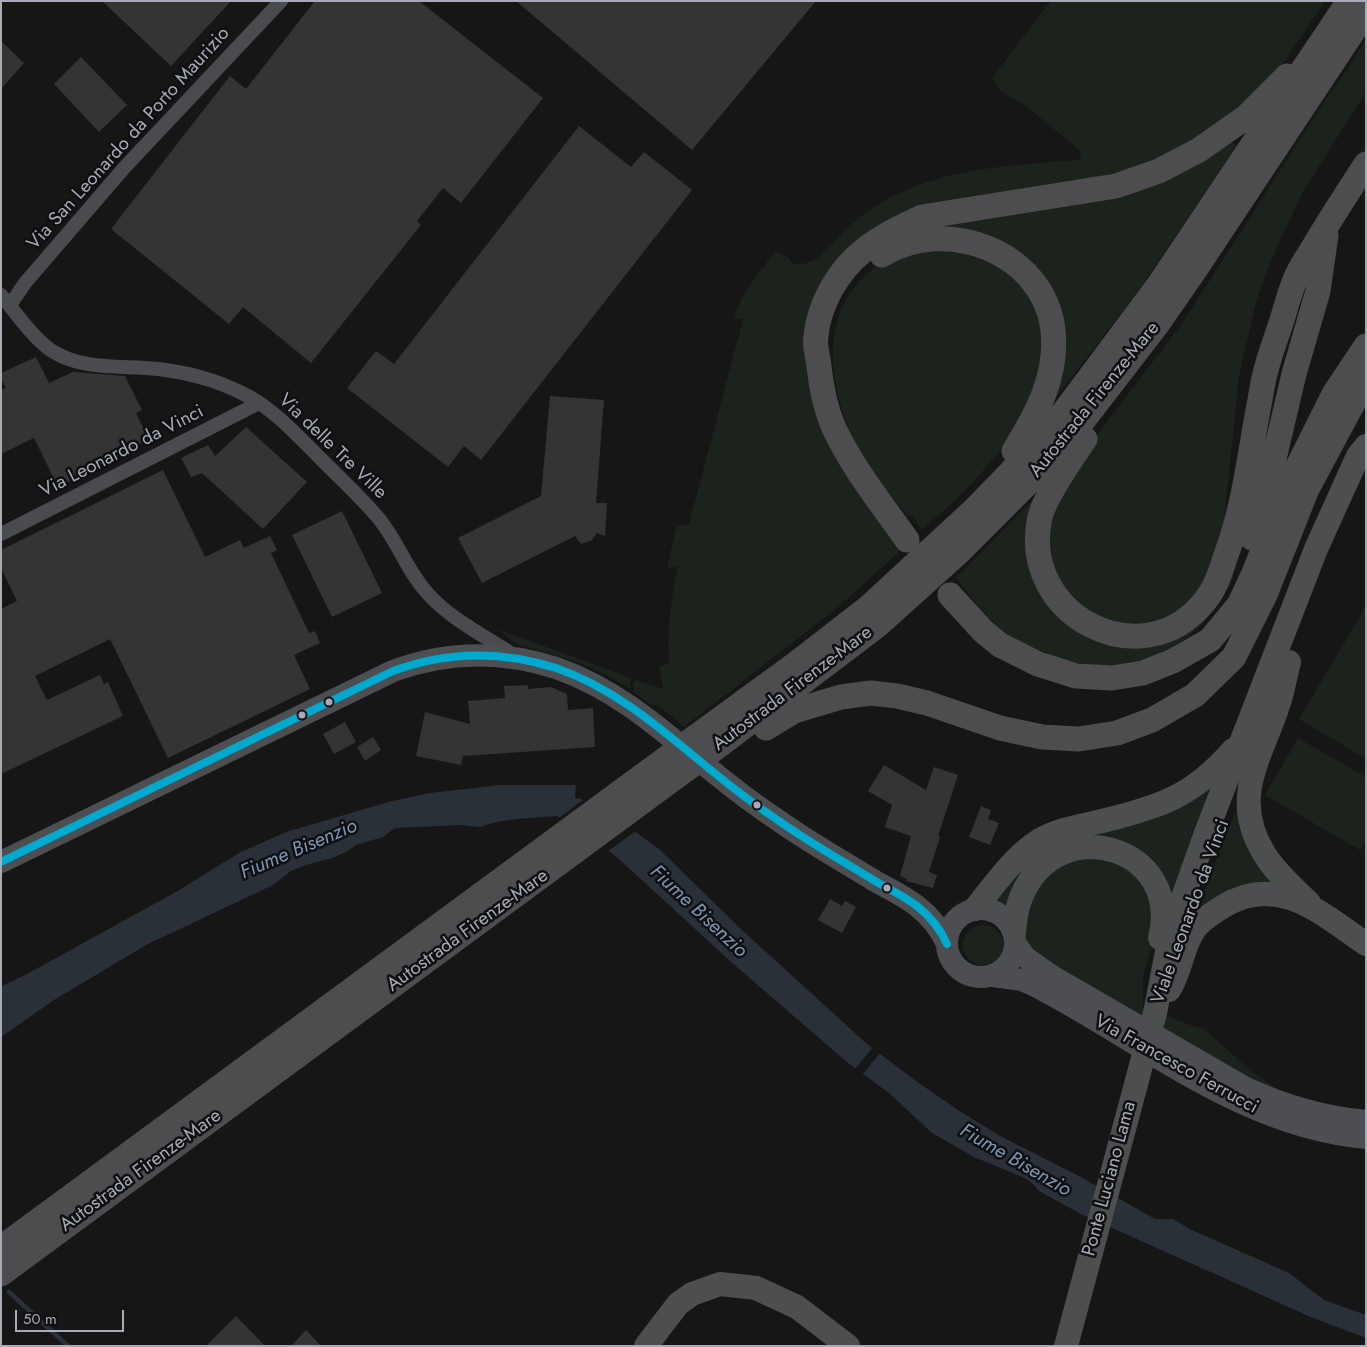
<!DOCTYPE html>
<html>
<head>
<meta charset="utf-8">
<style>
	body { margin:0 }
	#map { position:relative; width:1367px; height:1347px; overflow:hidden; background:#161616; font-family:Jost,sans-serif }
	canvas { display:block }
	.frame { position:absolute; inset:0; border:2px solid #a6abb7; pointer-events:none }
	.scale { position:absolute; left:15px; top:1310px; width:109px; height:22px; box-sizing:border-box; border:2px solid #a6abb7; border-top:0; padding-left:6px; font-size:15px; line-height:18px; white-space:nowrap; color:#a6abb7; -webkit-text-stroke:4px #101012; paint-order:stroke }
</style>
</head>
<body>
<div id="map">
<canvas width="1367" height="1347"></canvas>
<div class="frame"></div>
<div class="scale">50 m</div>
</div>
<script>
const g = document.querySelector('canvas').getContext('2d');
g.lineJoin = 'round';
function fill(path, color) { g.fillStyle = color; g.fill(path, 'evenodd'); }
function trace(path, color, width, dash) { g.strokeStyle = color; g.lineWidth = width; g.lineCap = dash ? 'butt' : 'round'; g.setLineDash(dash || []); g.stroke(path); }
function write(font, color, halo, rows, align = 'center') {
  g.font = font + ' Jost,sans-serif'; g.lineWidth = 5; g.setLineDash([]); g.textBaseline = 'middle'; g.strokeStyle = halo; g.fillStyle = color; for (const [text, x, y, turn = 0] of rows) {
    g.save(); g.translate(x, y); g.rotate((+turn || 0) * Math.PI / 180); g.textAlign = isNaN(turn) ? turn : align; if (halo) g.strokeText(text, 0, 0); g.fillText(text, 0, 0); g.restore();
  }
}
fill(new Path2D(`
	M 1051,1 L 1325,1 L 1282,65 L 1260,91 L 1167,160 L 874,235 L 808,346 L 898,546 L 899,552 L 837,608 L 684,727 L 658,705 L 651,705 L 634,692 L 633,683 L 636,680 L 663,689 L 659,668 L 669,662 C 667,629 671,599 678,567 L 668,568 L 667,567 L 677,526 L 689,524 L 743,319 L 734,319 C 741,293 760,271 776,251 L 789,258 L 792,263 C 802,265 807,264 816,259 C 830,246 842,232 857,220 C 917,169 1002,166 1077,160 L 1080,158 L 1081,153 L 1076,147 L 1022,103 L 1000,91 L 993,79 L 994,75 Z
	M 1366,38 L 1366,92 L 1304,190 L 1280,240 L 1263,281 L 1255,307 L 1239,376 L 1224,522 L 1203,593 L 1154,627 L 1095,620 L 1053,577 L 1047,524 L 1092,441 L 1181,325 L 1327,97 L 1348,69 Z
	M 1230,140 L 1236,145 L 1232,153 L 1139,290 L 1051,404 L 1045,285 L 913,229 L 975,214 Z
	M 927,246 L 997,259 L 1038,305 L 1045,364 L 1012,437 L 975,480 L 950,505 L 922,530 L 912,515 L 908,516 C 890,494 871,471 857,445 C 828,388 816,312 874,268 C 889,257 909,252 927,246 Z
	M 1041,491 L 1037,577 L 1137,642 L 1229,574 L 1234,576 C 1197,657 1117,687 1037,649 C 1028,645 1018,641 1010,636 C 987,620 972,599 956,577 L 984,550 Z
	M 1366,606 L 1366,759 L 1299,719 Z
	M 497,629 L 631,678 L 630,689 L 608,676 L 580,663 L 517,644 Z
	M 1298,738 L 1366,777 L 1366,840 L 1360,850 L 1265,795 Z
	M 1214,784 L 1175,899 L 1085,840 L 1012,909 L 988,900 L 1022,862 Z
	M 1238,810 L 1278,884 L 1202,907 L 1200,902 L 1234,814 Z
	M 1097,854 L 1142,876 L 1158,928 L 1143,977 L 1143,1010 L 1165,1015 L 1193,1026 L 1203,1028 L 1250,1070 L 1279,1090 L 1284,1099 L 1027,951 L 1023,916 L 1050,868 Z
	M963 945a20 20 0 1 1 40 0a20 20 0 1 1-40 0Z`), '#1c231d');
fill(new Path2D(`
	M 500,785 L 576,785 L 575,796 L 576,799 L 579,798 L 637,833 L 659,849 L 743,931 L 867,1044 L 916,1081 L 961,1112 L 1002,1137 L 1079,1176 L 1155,1219 L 1173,1219 L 1192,1230 L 1289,1273 L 1324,1300 L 1366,1315 L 1366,1338 L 1313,1318 L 1081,1214 L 1039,1191 L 1034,1185 L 1027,1179 L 974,1157 L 932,1133 L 889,1093 L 848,1063 L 730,961 L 619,859 L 581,828 L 566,819 L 556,816 L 517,819 L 496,822 L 480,827 L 460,825 L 395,828 L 383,837 L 356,845 L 348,851 L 332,858 L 306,865 L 291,871 L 273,885 L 146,945 L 54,1000 L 1,1037 L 1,987 L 4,985 L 25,975 L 176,892 L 239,853 L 286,832 L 392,801 L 430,793 Z`), '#293038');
fill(new Path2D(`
	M 584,799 L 637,830 L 607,852 L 580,830 L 565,822 L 558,819 Z
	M 874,1046 L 881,1052 L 861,1076 L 854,1070 Z`), '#161616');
trace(new Path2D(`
	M 9,1292 L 68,1346`), '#293038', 4.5);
fill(new Path2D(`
	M 102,1 L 231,1 L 171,66 Z
	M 315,1 L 419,1 L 543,98 L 461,203 L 443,188 L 417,221 L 421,225 L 311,363 L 243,307 L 229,324 L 111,229 L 230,76 L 246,89 Z
	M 516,1 L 816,1 L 692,150 Z
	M 1,41 L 24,63 L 1,89 Z
	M 81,57 L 127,105 L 99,132 L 54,84 Z
	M 579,126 L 631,167 L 644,152 L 692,190 L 481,460 L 464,446 L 448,467 L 347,388 L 376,351 L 394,364 Z
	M 36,357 L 49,383 L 73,372 L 125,376 L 142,410 L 136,413 L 149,440 L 58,487 L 34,438 L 1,454 L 1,390 L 6,388 L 1,378 L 1,373 Z
	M 550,396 L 604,400 L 596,503 L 607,503 L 605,536 L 597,533 L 592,540 L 581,544 L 575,536 L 482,583 L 458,538 L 541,496 Z
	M 246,427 L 307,482 L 263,529 L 202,473 L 191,477 L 181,458 L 208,445 L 215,456 Z
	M 163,470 L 205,557 L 240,540 L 244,548 L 270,536 L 277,550 L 271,553 L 309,633 L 315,631 L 320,643 L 294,655 L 310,689 L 168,758 L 110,639 L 35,676 L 47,700 L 100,675 L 104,684 L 108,682 L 123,716 L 1,774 L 1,609 L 17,601 L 1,568 L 1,550 Z
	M 342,511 L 382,593 L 332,617 L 292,535 Z
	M 528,685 L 528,689 L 551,687 L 567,694 L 568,710 L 593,708 L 595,747 L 463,756 L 461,765 L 416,756 L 425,712 L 470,724 L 468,701 L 505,698 L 504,686 Z
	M 345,722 L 356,742 L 334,754 L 323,734 Z
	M 373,737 L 381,750 L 365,761 L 357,747 Z
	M 884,765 L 926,790 L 934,767 L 958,775 L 938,836 L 940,837 L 929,872 L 937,875 L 933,888 L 906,881 L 907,879 L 900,876 L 911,836 L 885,827 L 892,805 L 868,791 Z
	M 981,806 L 991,810 L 988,819 L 999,823 L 990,845 L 969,837 Z
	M 830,899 L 842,906 L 845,901 L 856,907 L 842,933 L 818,920 Z
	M 236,1316 L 265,1346 L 206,1346 Z
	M 306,1330 L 321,1346 L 291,1346 Z`), '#343435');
trace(new Path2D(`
	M 1,295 C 17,314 32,337 52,351 C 84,371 122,365 158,369 C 193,373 229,384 258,402 C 282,418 302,440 322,460 C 342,480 363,499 380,520 C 399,544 408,573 429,595 C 452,620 485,636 512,654
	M 10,305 L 25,283 L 124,168 L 281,1
	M 1,534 L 259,403`), '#4a4b4f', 14);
trace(new Path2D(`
	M 1,862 L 393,671 C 447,651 500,650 556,668 C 617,689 663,731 712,771 C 735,790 758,807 782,823 C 812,844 844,862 875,881 C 889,889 904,896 917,906 C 931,917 940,928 947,944
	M947 943a34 34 0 1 1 68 0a34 34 0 1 1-68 0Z
	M 1016,944 L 1025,957 L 1052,976 L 1246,1088 C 1285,1106 1323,1117 1366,1121
	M 993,976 L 1022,980 L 1033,985 C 1141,1040 1240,1127 1366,1138`), '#4c4e51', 22);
trace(new Path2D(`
	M 1289,662 C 1286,673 1284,685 1281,696 C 1265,753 1227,795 1265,855 C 1276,873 1294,888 1309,903
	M 975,909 C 994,885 1014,856 1040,840 C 1059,829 1081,826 1102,821 C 1160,807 1193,796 1233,750
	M 1014,932 C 1015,919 1017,906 1022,895 C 1059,810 1183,847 1160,938
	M 1169,990 C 1181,972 1182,947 1194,930 C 1201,920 1214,912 1224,906 C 1279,873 1322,914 1366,944
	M 1155,1013 L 1171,931 L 1206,833 L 1316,549 L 1358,456 L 1366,446
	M 646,1346 L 678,1304 L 692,1294 L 720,1284 L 756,1288 L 797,1307 L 848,1346`), '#4c4e50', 24);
trace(new Path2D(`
	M 882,255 C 946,215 1044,252 1053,330 C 1058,375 1037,414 1014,451
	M 1085,439 C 1072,458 1045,496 1040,517 C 1018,615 1142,679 1204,602 C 1215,589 1220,574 1225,558 C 1243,511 1249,460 1258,410 C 1261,397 1262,383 1266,370 C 1270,354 1276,338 1281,323 C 1286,308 1289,294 1295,280 C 1299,269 1307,258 1313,248 C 1330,219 1348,192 1366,164
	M 1252,538 L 1270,476 L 1294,374 L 1318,291 L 1326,235
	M 907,540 C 882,504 853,469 834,428 C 826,410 821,386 819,366 C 818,355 814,347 816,336 C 819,304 838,271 863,251 C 880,236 902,227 922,217 L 1116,186 L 1159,171 L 1199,150 L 1246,117 L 1287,76
	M 950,595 L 983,631 L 1000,645 L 1038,664 L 1076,676 L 1112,678 L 1143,673 L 1173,661 L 1210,640 L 1239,605 L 1254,573 L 1289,484 L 1334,394 L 1366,346
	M 766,728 L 794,711 L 841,697 L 871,693 L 897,696 L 927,703 L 1000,728 L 1042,737 L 1079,739 L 1117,733 L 1152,720 L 1195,695 L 1234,657 L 1265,595 L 1307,489 L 1366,379
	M 694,738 L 794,665 L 870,606 L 974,510 L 1009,474 L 1064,412 L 1158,286 L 1349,1
	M 709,753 L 878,625 L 959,552 L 1034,477 L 1078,427 L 1159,322 L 1195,270 L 1366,12
	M 1,1248 L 672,754
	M 1,1274 L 688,768`), '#4d4d50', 25);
trace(new Path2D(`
	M 1066,1346 L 1155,1013`), '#4c4e50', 24);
trace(new Path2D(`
	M 672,754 L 694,738
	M 688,768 L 709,753`), '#4d4d50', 25);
trace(new Path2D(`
	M 1,862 L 393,671 C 447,651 500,650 556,668 C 617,689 663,731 712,771 C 735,790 758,807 782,823 C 812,844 844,862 875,881 C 889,889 904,896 917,906 C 931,917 940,928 947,944`), '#00a9ce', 8);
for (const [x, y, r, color] of [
	[329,702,4.5,"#a6abb7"],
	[302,715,4.5,"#a6abb7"],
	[757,805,4.5,"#a6abb7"],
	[887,888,4.5,"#a6abb7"]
]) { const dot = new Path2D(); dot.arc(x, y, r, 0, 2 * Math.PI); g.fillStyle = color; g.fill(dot); trace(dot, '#101012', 2); }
write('19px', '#a6abb7', '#101012', [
	["Via San Leonardo da Porto Maurizio",129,139,-48],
	["Autostrada Firenze-Mare",1095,400,-51],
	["Via delle Tre Ville",332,447,44],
	["Via Leonardo da Vinci",122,452,-27],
	["Autostrada Firenze-Mare",793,689,-37],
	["Viale Leonardo da Vinci",1191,912,-70],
	["Autostrada Firenze-Mare",468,931,-36],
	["Via Francesco Ferrucci",1176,1065,29],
	["Autostrada Firenze-Mare",141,1171,-36],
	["Ponte Luciano Lama",1110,1179,-75]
]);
write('italic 20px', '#7d97b2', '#101012', [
	["Fiume Bisenzio",299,850,-23],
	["Fiume Bisenzio",698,912,43],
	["Fiume Bisenzio",1015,1161,30]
]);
</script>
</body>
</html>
